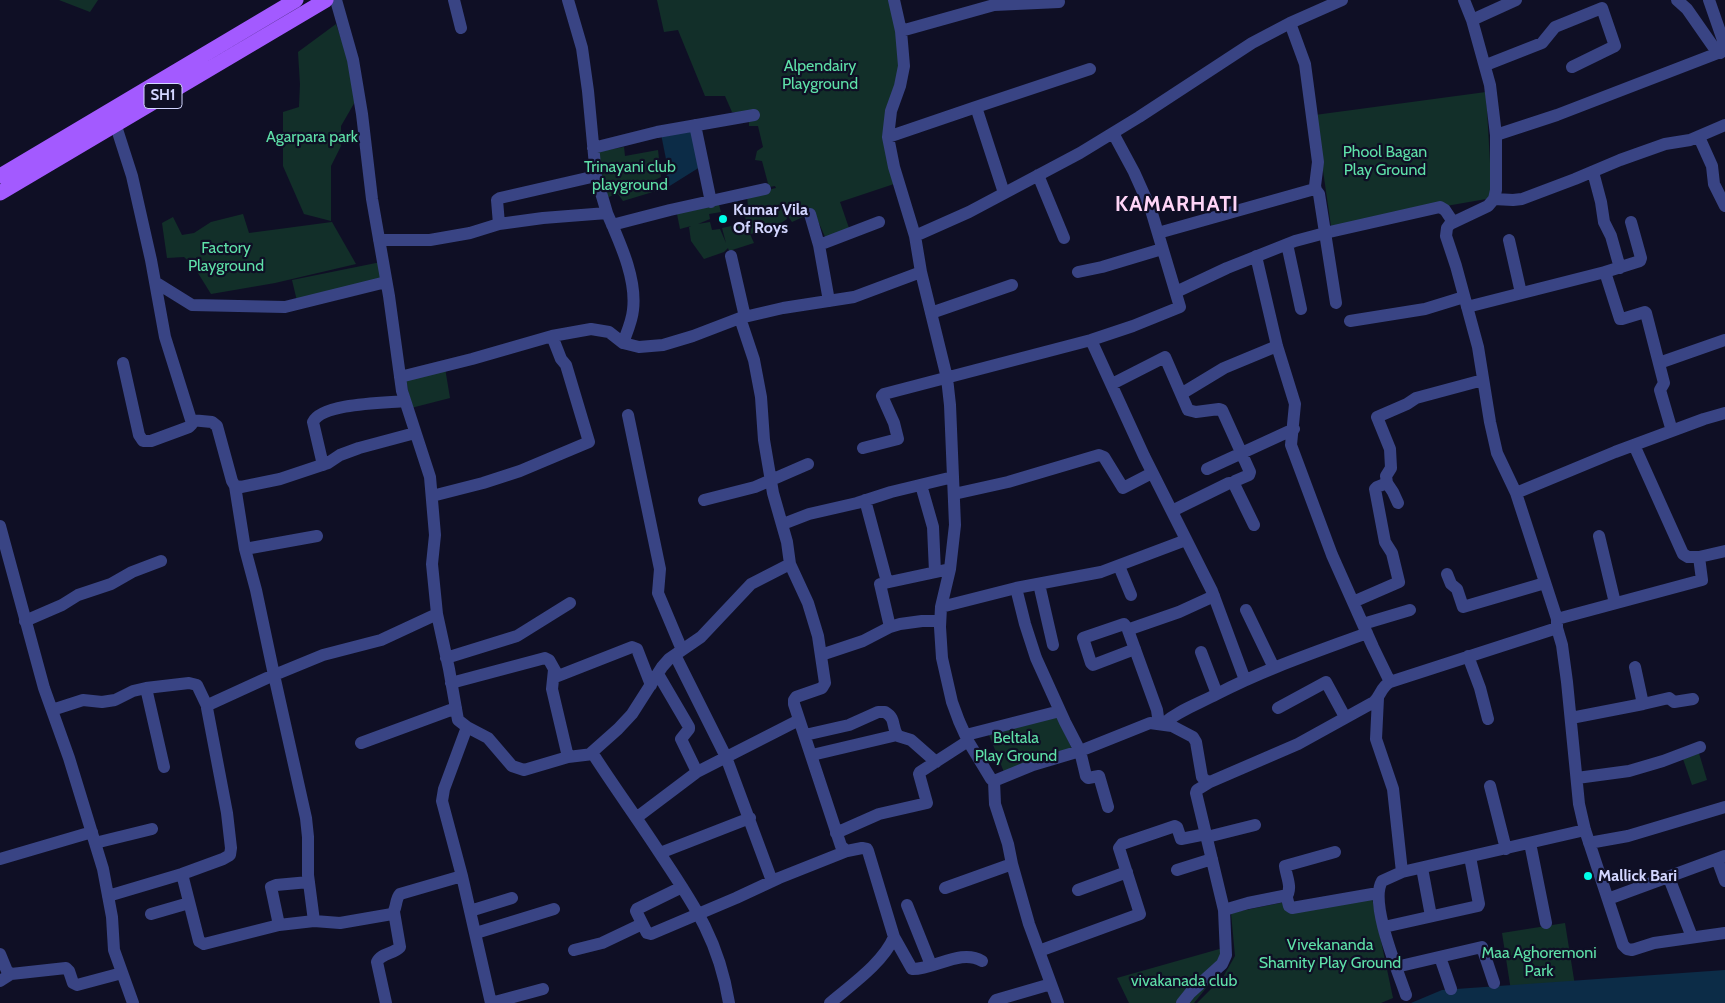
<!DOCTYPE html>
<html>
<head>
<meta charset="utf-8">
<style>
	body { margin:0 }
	canvas { display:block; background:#0f0f25 }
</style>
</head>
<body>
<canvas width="1725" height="1003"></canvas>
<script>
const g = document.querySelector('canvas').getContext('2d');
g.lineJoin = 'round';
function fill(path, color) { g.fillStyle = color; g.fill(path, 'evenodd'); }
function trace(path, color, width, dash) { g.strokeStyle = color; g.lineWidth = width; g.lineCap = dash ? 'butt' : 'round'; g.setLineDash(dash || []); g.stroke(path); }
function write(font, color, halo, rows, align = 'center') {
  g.font = font + ' Cabin,sans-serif'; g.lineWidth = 4.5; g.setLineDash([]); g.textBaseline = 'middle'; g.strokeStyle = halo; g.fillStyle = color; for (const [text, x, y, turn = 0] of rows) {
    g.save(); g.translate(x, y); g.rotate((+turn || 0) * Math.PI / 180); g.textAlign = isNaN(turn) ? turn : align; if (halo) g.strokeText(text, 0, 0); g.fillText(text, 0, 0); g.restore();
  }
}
fill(new Path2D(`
	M 59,0 L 98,0 L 90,12 Z
	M 657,0 L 892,0 L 902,60 L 891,103 L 894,184 L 840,202 L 850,231 L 826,239 L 814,212 L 792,222 L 785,212 L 787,219 L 778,225 L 781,232 L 771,235 L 768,230 L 750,234 L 743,210 L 748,207 L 747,195 L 776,188 L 775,186 L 769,187 L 762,161 L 755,160 L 757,151 L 763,147 L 758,126 L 749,126 L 749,117 L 755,113 L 732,112 L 725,96 L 705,96 L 678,30 L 664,32 Z
	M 336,24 L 349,61 L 356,100 L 341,126 L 341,146 L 331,166 L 331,221 L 304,214 L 283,166 L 283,112 L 299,107 L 300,84 L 298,52 Z
	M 1486,92 L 1492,198 L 1331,226 L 1315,115 Z
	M 624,147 L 625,156 L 658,150 L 661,177 L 653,181 L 656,191 L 623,201 L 618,194 L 605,198 L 596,152 Z
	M 718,201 L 721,212 L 709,214 L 710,219 L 698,224 L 710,222 L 712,230 L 720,229 L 726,243 L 722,228 L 745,223 L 754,243 L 729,251 L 728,248 L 724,252 L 704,259 L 691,241 L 689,227 L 691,226 L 680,229 L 676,209 Z
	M 243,214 L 249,233 L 332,222 L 356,264 L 275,283 L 211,294 L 193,265 L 184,257 L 167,258 L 162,223 L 173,217 L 182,235 L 194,233 L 211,222 Z
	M 381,262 L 385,283 L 297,301 L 292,280 Z
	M 445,368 L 450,398 L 411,408 L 406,378 Z
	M 1056,715 L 1073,751 L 1004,772 L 989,735 Z
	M 1698,750 L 1707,780 L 1692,785 L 1682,756 Z
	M 1372,898 L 1393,998 L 1381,1003 L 1197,1003 L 1223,977 L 1235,956 L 1231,913 L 1285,902 Z
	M 1565,923 L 1576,992 L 1557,996 L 1601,995 L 1604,1003 L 1421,1003 L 1419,1000 L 1512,997 L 1502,933 Z
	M 1223,948 L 1215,977 L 1194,1003 L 1129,1003 L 1117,978 Z`), '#122f29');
fill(new Path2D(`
	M 693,128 L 700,167 L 668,187 L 664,178 L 670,172 L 667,164 L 661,134 Z
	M 1725,970 L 1725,1003 L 1411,1003 L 1442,990 Z`), '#0c2c47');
trace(new Path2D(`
	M 735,199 L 738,208 L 748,207`), '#0c2c47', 3);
trace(new Path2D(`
	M 336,0 L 353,60 L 362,114 L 372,199 L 389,296 L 402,391 L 430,477 L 435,535 L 432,564 L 437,614 L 449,669 L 458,720 L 467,727 L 488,738 L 512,766 L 524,770 L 568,757 L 593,754 C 615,788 639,821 661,855 C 695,906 719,941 729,1003
	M 454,0 L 461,28
	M 568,0 L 582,48 L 588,91 L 596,176 L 607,213
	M 894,0 L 901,31 L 904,66 L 900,86 L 891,111 L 888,137 L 894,167 L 915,236 L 921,272 L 947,378 L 950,405 L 955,525 L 950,569 L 941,607 L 940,627 L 942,658 L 952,702 L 959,721 L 968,741 L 991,779 L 994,781 L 1033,765 L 1080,751 L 1150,723 L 1172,726 L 1193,737 L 1196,742 L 1202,777 L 1205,780 L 1210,782 L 1298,744 L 1374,702 C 1381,695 1381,687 1390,682 L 1557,628 L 1557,619 L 1516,493 L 1497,453 L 1490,422 L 1478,347 L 1456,266 L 1446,236 L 1447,228 L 1450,224 L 1488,206 L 1494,199 L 1496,190 L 1496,135 L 1490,85 L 1472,20 L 1464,0
	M 1677,0 L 1687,9 L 1717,52 L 1720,53 L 1725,50
	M 1709,0 L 1725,46
	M 1472,20 L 1516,0
	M 1290,23 L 1305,64 L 1318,162 L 1315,186 L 1316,190
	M 901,31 L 994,5 L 1059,2
	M 1486,65 L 1542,43 L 1555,27 L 1602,8 L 1615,46 L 1572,67
	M 115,123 L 132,176 L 151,260 L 165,337 L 191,420 L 192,424 L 189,427 L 151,441 L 143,441 L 139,435 L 123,363
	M 695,125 L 711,202
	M 1496,135 L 1557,115 L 1718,53
	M 888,137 L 976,107
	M 1699,137 L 1712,166 L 1714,184 L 1725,206
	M 593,148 L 657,132 L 754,115
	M 1593,172 L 1601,202 L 1604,222 L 1611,236 L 1620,268
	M 1038,175 L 1064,238
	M 1004,193 L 976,107 L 1090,69
	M 1494,199 L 1513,200 L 1522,199 L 1575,179 L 1620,160 L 1665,144 L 1690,140 L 1725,125
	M 810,214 L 819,245 L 829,301
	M 499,224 L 497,200 L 500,198 L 596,176
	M 612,225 L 670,210 L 765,189
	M 1158,233 L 1311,190 L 1316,190 L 1319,194 L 1336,303
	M 915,236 L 969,212 L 1080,153 L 1139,117 L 1252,43 L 1290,23 L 1342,0
	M 379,240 L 430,240 L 470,233 L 499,224 L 543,218 L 607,213 C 619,241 637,278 633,310 C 632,321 627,332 623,343
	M 1509,240 L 1521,293
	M 1287,244 L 1301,309
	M 819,245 L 879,222
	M 731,256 L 745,317
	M 1256,256 L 1277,346 L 1295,404 L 1291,445 L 1332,555 L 1373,647 L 1390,682
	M 1078,272 L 1102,267 L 1162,249
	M 1605,272 L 1620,319 L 1622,319 L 1645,312 L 1646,313 L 1664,383 L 1660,390 L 1672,431
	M 155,282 L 192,305 L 285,307 L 386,282
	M 1176,292 L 1227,268 L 1295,241 L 1325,233 L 1440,207 L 1445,210 L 1453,222
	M 1467,307 L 1605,272 L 1640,261 L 1641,258 L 1631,222
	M 931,313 L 1012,285
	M 1350,321 L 1425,309 L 1464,297
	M 1091,340 L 1144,456 L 1212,591 L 1245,680
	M 1659,363 L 1725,340
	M 400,377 L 472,359 L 552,336 L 591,329 L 609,332 L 623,343 L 639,347 L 663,345 L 693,336 L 740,318 L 783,308 L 854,297 L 921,272
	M 1112,384 L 1165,357 L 1188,410 L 1196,412 L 1219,409 L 1222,410 L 1250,472 L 1249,475 L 1235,481 L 1234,484 L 1254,525
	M 1181,394 L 1224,368 L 1277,346
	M 628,415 L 660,569 L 658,593 L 682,650
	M 191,420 L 212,422 L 217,426 L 232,481 L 235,486 L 241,487 L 280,479 L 328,463 L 340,455 L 359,448 L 415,433
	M 1634,445 L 1683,554 L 1688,557 L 1699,557
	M 863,448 L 898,439 L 894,423 L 882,396 L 884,394 L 1091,340 L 1133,326 L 1180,307 L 1151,210 L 1134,172 L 1113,133
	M 323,465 L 313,422 C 322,403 385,403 405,401
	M 1207,469 L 1294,429
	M 1387,483 L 1393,492 L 1398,503
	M 921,485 L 933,527 L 935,572
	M 235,486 L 245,549 L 256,590 L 274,675 L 306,818 L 308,837 L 308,875 L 314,921
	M 1516,493 L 1615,452 L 1704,419 L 1725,413
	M 954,494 L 1008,482 L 1099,455 L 1104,457 L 1123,488 L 1152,473
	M 432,496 L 483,483 L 520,471 L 589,442 L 566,365 L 561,359 L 552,336
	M 704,500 L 755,487 L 808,464
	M 865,500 L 887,582
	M 1172,511 L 1229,483 L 1234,483
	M 783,524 L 809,514 L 857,503 L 891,492 L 953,477
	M 0,526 L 44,688 L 69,758 L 103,869 L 112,917 L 114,950 L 133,1003
	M 1599,536 L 1615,603
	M 245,549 L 317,536
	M 790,564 L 808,603 L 818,636 L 825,683 L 822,688 L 796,697 L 794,700 L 794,704 L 841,846 L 847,851 L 862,848 L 867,849 L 868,851 L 894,937 C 883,963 851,985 830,1003
	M 1119,566 L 1131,595
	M 1447,574 L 1451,584 L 1457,589 L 1463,607 L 1545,583
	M 1039,584 L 1053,645
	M 1016,588 L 1025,624 L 1036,658 L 1065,722 L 1080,751 L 1086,776 L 1088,778 L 1099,776 L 1108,807
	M 1353,602 L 1399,582 L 1392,553 L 1385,542 L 1375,489 L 1377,487 L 1387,483 L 1386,476 L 1391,468 L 1390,449 L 1377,417 L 1407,404 L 1416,398 L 1483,380
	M 941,607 L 1016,588 L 1101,572 L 1186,540
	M 1246,610 L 1274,668
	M 1557,619 L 1702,580 L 1699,557 L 1725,551
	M 25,621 L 62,605 L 78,595 L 111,584 L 132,572 L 161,561
	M 1363,624 L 1410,610
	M 890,627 L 880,584 L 950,569
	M 1557,628 L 1562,645 L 1567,682 L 1579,804 L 1585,830 L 1623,945 L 1627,949 L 1632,950 L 1654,943 L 1725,933
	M 1128,630 L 1157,710 L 1159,724
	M 1135,649 L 1093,665 L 1091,663 L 1083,638 L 1124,624 L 1128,629 L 1130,629 L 1179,612 L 1214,596
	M 1201,652 L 1217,694
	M 675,655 L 726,757 L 772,881
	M 821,655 L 863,641 L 890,627 L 900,624 L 922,621 L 940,621
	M 1468,656 L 1480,688 L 1488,719
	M 446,658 L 517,636 L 570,603
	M 554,670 L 552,689 L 568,757
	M 658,674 L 689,727 L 689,729 L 681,739 L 697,772
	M 451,683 L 545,658 L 549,660 L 558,676 L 632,647 L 637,649 L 651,685
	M 146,688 L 164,767
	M 1378,698 L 1376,739 L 1393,789 L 1402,872
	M 1643,704 L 1669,698 L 1674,702 L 1693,699
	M 1278,708 L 1326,682 L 1345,717
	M 52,710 L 83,700 L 102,702 L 115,700 L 133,691 L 146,688 L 189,683 L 197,685 L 207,706
	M 1571,718 L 1643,704 L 1635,667
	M 1163,724 C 1179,710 1198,704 1217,694 C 1265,669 1316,652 1367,633
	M 805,735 L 849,725 L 878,712 L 885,712 C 897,719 891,727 898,736 L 911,740 L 936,762
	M 966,735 L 1060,711
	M 361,743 L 456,708
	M 591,753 L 618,729 L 632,714 L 662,667 L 669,659 L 701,637 L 751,584 L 790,564 L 787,542 L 773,493 L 764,440 L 761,397 L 754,360 L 740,318
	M 812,755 L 897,735
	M 1577,778 L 1629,771 L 1663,761 L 1700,747
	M 994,781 L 995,804 L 1008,844 L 1012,864 L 1029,924 L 1058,1003
	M 1490,786 L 1506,849
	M 636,818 L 697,772 L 799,720
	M 836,833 L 879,814 L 927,803 L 919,774 L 920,772 L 968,741
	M 1207,837 L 1255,825
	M 95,843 L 152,829
	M 1530,843 L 1546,923
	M 1589,843 L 1628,836 L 1725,807
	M 660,853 L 750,818
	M 0,859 L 92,832
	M 1717,859 L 1725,881
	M 1422,868 L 1431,916
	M 1177,870 L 1212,859
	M 182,874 L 199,941 L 204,944 L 279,925 L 314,921 L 340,923 L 392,914 C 397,909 395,899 400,894 L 462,876 L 491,1003
	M 462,876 L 442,801 L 444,789 L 467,727
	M 1669,878 L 1692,937
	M 682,887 L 637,909 L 636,911 L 647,933 L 651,934 L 736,898 L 779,878 L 847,851
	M 945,888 L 1012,864
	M 1078,890 L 1127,872
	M 108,896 L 182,874 L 223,859 L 230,855 L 231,848 L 227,813 L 207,708 L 208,705 L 267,678 L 323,655 L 381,640 L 437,614
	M 1286,897 C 1293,888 1286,876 1285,866 L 1335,852
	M 1608,899 L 1725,856
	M 907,905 L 931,965
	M 1224,910 L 1248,903 L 1283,896 L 1287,898 L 1289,906 L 1292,908 L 1378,893
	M 470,911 L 512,898
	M 151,914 L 189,903
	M 279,925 L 271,887 L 276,885 L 309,882
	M 1384,927 L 1478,906 L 1479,904 L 1470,857
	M 476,933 L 554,909
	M 894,937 L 912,969 C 934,970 961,948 982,961
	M 574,950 L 602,943 L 642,924
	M 1039,951 L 1140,914 L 1119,848 L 1122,844 L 1175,826 L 1177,827 L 1181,839 L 1206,834
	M 0,954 L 7,971 L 11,974 L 66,968 L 69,971 L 73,983 L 77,985 L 122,973
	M 1440,957 L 1451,989
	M 1396,967 L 1482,947 L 1494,983
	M 0,981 L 11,974
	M 1406,995 C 1398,971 1369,903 1382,881 L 1402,872 L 1585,830
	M 386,1003 L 377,962 C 381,953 394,954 400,947 L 394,912
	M 491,1003 L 543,989
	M 994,1003 L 996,1000 L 1051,984
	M 1182,1003 L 1190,993 L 1222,964 L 1226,955 L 1224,910 L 1196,793 L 1197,790 L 1210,782`), '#394484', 12);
trace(new Path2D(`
	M 0,176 L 296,0
	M 0,193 L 326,0`), '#a35aff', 15);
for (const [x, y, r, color] of [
	[723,219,5,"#00fee9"],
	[1588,876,5,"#00fee9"]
]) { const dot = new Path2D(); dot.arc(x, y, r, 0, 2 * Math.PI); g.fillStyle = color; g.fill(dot); trace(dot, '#0f0f25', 2); }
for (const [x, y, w] of [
	[163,96,38]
]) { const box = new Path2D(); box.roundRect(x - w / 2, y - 12.5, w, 25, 4); g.fillStyle = '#0f0f25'; g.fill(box); trace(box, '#d3d6ff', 1); }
write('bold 15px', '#d3d6ff', null, [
	["SH1",163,96]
]);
write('16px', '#5ee0a8', '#0f0f25', [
	["Alpendairy",820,66],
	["Playground",820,84],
	["Agarpara park",312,137],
	["Phool Bagan",1385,152],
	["Play Ground",1385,170],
	["Trinayani club",630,167],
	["playground",630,185],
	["Factory",226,248],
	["Playground",226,266],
	["Beltala",1016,738],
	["Play Ground",1016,756],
	["Vivekananda",1330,945],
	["Shamity Play Ground",1330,963],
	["Maa Aghoremoni",1539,953],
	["Park",1539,971],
	["vivakanada club",1184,981]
]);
write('bold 16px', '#d3d6ff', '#0f0f25', [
	["Kumar Vila",733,210],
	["Of Roys",733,228],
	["Mallick Bari",1598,876]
], 'left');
g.letterSpacing = '1px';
write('bold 21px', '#ffd5f7', '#0f0f25', [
	["KAMARHATI",1177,205]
]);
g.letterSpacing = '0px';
</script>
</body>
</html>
